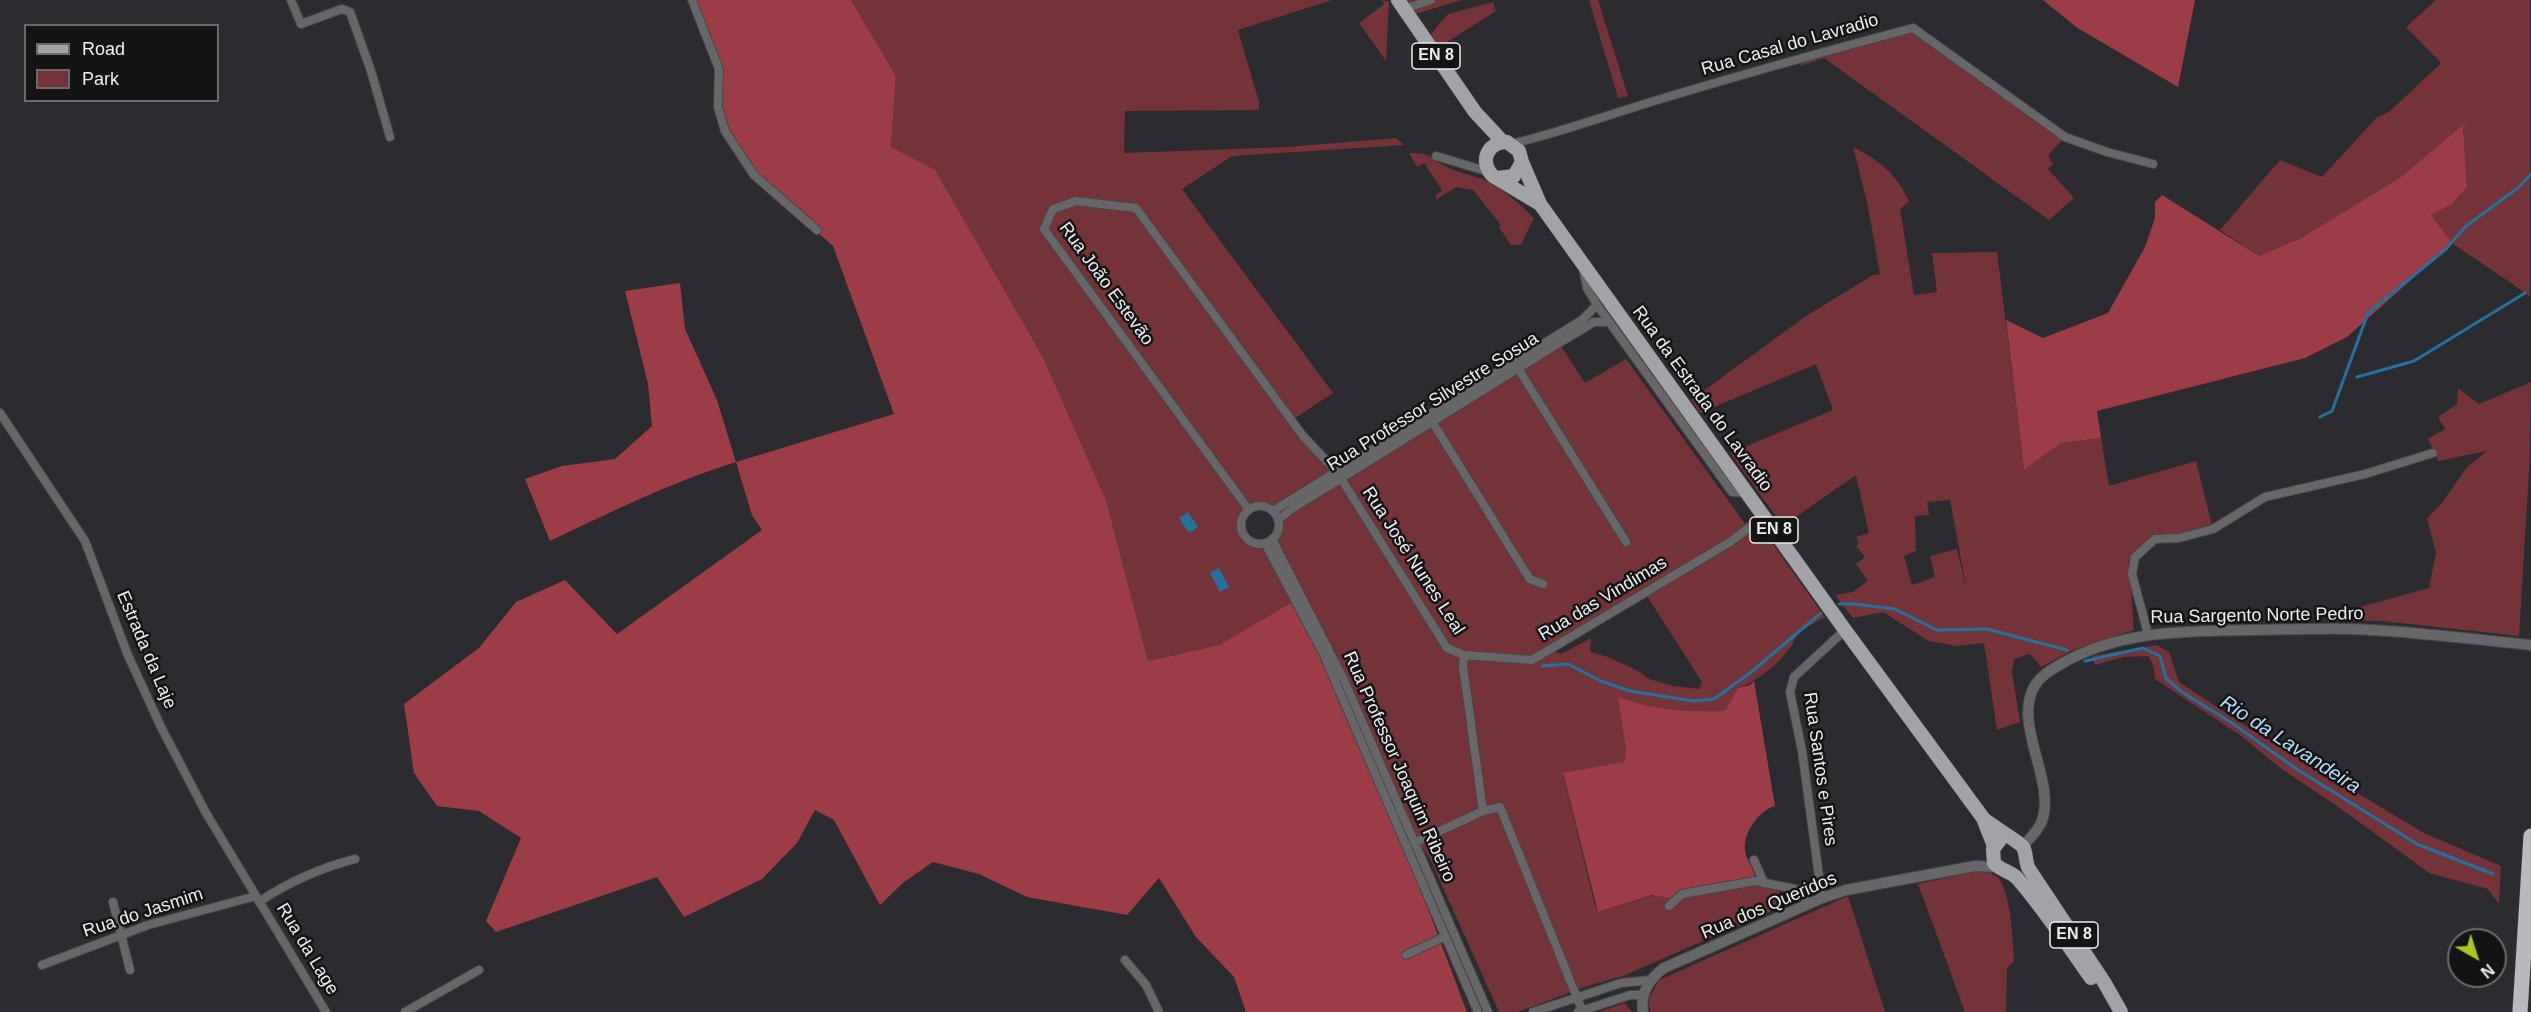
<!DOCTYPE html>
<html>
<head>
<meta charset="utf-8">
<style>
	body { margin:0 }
	#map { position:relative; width:2531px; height:1012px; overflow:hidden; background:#2c2b2f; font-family:Arial,sans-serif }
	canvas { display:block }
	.legend { position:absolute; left:24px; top:24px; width:195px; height:78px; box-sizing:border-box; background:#141415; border:2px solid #6b6a6c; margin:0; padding:8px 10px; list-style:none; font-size:18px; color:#edecef }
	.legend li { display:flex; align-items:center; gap:12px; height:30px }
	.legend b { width:30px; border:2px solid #6b6a6c }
	.north { position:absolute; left:2447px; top:928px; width:60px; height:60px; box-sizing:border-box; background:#141415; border:2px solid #6b6a6c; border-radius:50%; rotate:141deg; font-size:16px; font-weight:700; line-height:24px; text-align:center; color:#edecef }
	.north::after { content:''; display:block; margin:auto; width:21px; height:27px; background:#a7c71e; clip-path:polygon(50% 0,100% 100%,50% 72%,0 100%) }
</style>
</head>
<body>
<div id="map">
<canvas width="2531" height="1012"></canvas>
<ul class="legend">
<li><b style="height:8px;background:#a1a3a7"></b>Road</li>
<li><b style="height:16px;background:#743338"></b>Park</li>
</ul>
<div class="north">N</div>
</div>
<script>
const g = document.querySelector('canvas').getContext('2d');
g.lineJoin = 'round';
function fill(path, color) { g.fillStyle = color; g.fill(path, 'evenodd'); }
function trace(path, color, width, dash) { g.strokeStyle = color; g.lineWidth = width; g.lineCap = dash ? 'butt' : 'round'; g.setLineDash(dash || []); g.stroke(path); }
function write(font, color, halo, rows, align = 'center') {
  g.font = font + ' Arial,sans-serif'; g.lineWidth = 5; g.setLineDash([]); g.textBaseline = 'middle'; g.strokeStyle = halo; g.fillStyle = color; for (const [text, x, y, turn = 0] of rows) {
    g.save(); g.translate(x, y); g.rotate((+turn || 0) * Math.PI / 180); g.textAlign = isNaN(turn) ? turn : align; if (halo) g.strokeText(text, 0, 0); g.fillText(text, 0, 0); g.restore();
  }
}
fill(new Path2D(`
	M 851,0 L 1332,0 L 1238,30 L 1259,102 L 1259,110 L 1125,111 L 1124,153 L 1287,147 L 1396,138 L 1404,145 L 1232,156 L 1182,189 L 1333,393 L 1292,420 L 1337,472 L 1273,511 L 1261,506 L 1249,510 L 1242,524 C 1249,553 1282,547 1278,520 L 1559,343 L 1585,383 L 1626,359 L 1748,528 L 1765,533 L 1825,617 L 1796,633 C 1795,653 1756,683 1738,688 L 1725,711 C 1690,712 1652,710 1619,698 L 1626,750 L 1624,762 L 1563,774 L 1595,905 L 1598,912 L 1657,894 L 1755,881 L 1778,887 L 1783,906 L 1623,976 L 1587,986 L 1518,1012 L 1499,1012 L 1430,859 L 1411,831 L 1302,597 L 1219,645 L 1148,661 L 1106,500 L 1043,357 L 935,171 L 891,147 L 896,76 ZM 1645,593 L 1702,682 L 1699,689 L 1673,686 L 1649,679 L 1640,672 L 1608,657 L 1590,652 L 1591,638 L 1561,654 L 1551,650 Z
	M 1382,0 L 1389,2 L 1386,61 L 1359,23 L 1384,4 Z
	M 1406,0 L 1462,0 L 1415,14 Z
	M 1589,0 L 1598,0 L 1628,96 L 1618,98 Z
	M 2436,0 L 2530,0 L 2530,296 L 2452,243 L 2430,215 L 2452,204 L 2467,187 L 2463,126 L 2469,120 L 2401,177 L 2301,238 L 2259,256 L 2220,230 L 2280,160 L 2322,177 L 2376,118 L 2389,112 L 2441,63 L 2406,27 Z
	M 1493,2 L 1496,11 L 1439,47 L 1430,35 L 1448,14 Z
	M 1913,28 L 2065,137 L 2049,154 L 2049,158 L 2053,164 L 2048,169 L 2074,198 L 2049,220 L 1824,58 L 1800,66 L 1802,58 Z
	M 1853,147 C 1879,160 1898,175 1909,202 L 1900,209 L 1914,295 L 1937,292 L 1932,253 L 1997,252 L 2024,470 L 2061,443 L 2101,438 L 2109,486 L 2196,461 L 2213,529 C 2195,532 2175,533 2158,539 C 2122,551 2133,601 2134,630 L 2071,651 L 2041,667 L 2030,654 L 2014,659 L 2012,672 L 2020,722 L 1997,730 L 1984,643 L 1957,646 L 1929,641 L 1883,612 L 1853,618 L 1835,595 L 1853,592 L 1868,581 L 1856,564 L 1865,557 L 1856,546 L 1859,544 L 1856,537 L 1869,533 L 1856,475 L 1783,526 L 1730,453 L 1833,410 L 1816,364 L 1700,413 L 1691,400 L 1806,316 L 1873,275 L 1880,274 L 1868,207 ZM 1950,500 L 1967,592 L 1957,549 L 1930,556 L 1935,577 L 1912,585 L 1904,556 L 1916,551 L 1915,516 L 1929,515 L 1927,502 Z
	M 1409,153 C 1435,153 1427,158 1447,167 C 1458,172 1470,175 1482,179 C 1501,187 1520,204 1534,218 L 1521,245 L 1511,245 L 1499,227 L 1501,225 L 1473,190 L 1456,187 L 1437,199 L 1435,196 L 1442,190 L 1424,163 L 1417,167 Z
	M 2531,382 L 2530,454 L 2519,636 L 2382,621 L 2327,620 L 2327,616 L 2429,588 L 2436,553 L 2427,518 L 2441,504 L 2467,467 L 2487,451 L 2438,461 L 2428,439 L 2445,429 L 2438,417 L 2457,404 L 2458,388 L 2479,404 Z
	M 2157,645 L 2169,652 L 2179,682 L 2249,728 L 2424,833 L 2501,866 L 2499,904 L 2488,889 L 2429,873 L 2347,813 L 2279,767 L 2240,735 L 2155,679 L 2153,665 L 2148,656 L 2124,657 L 2095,665 L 2092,656 Z
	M 1978,871 C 1984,872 1991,872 1996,876 C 2011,886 2013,944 2014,962 L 2007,968 L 2006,1012 L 1965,1012 L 1918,884 Z
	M 1848,896 L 1885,1012 L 1650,1012 L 1649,999 L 1659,980 Z
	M 1624,1003 L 1633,1012 L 1599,1012 Z`), '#743338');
fill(new Path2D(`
	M 690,0 L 851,0 L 896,76 L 891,147 L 935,170 L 1043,357 L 1106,500 L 1148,661 L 1219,645 L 1296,600 L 1394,819 L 1467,1012 L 1246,1012 L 1234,977 L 1196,937 L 1159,878 L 1127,915 L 1027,897 L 979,874 L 933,862 L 904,882 L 880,905 L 834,820 L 815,810 L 797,843 L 762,879 L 684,917 L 657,877 L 496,932 L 486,921 L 521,838 L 479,811 L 437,806 L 414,773 L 404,704 L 479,648 L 516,602 L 565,580 L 617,634 L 762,530 L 752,515 L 736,462 C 671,482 611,512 550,541 L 525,479 L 562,466 L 615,459 L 652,426 L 648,384 L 625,291 L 680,283 L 685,329 L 717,400 L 736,462 L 894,414 L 833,246 L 767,187 L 737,152 L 718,107 L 719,69 Z
	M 2043,0 L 2195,0 L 2178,87 L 2076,27 Z
	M 2479,111 L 2463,126 L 2467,187 L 2452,204 L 2431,215 L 2452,243 L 2347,337 L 2305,358 L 2097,411 L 2101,438 L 2061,443 L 2024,470 L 2006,320 L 2043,338 L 2108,313 L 2145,247 L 2155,218 L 2155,202 L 2162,195 L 2259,256 L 2301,238 L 2401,177 Z
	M 1754,681 L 1775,806 C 1759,811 1743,832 1745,850 C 1746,861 1755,868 1755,881 L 1676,899 L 1652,895 L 1598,912 L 1563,773 L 1624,762 L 1626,750 L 1618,697 C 1652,710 1689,712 1725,711 L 1738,688 L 1750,685 Z`), '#9c3c46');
fill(new Path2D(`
	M 1188,512 L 1198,527 L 1189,533 L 1179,518 Z
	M 1219,568 L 1229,587 L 1220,592 L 1210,573 Z`), '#21729e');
trace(new Path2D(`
	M 2357,377 L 2414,361 L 2525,293
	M 2320,417 L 2332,411 L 2368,313 L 2446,249 L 2465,227 L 2519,187 L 2531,174
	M 1839,604 L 1855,604 L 1895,609 L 1937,630 L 1987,629 L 2067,650
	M 2085,661 L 2143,648 L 2160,656 L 2166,678 L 2182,692 L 2232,723 L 2295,768 L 2417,844 L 2493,874
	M 1542,666 L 1568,664 L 1601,681 L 1630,691 L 1694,701 L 1714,699 L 1750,673 L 1821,613`), '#21729e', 3);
const minor = new Path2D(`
	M 291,0 L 301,24 L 342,9 L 350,12 L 371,71 L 390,137
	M 692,0 L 719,69 L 718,107 L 725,131 L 754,175 L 817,230
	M 1404,9 L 1431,0
	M 1511,144 C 1563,132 1613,113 1664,98 C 1747,73 1830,50 1913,28 L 2065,137 L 2107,152 L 2153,164
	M 1436,156 L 1489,172
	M 1583,268 L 1587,288 L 1597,305 L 1732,492 L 1747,493
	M 1516,365 L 1626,542
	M 0,413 L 85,541 L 127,653 L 161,727 L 206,813 L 326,1012
	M 1430,418 L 1524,570 L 1530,579 L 1543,584
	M1241 525a19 19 0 1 1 38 0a19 19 0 1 1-38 0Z
	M 1249,510 L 1044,229 L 1053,209 L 1076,201 L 1136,208 L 1303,436 L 1337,472 L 1447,648 L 1464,655 L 1532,660 L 1730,542 L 1764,516
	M 1273,511 L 1582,320 L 1597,305
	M 1278,520 L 1293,508 L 1559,343 L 1594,322 L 1609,322
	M 1272,539 L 1345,682 L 1488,1012
	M 1265,543 L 1323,653 L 1478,1012
	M 2148,634 L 2132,574 L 2135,557 L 2155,539 L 2179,538 L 2213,529 L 2265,497 L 2365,474 L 2433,453
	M 1464,655 L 1463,666 L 1483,811
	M 1416,842 L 1483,811 L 1500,807 L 1582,1010
	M 1754,860 L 1764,883
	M 1822,898 L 1802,751 L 1790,692 L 1794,677 L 1845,630
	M 113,902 L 130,970
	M 259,902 C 286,883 323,867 355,859
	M 1669,906 L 1682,894 L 1755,881 L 1800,890 L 1809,904
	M 1406,955 L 1444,937
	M 1125,960 L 1146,985 L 1159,1012
	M 42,965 L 148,925 L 256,896
	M 405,1012 L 479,970
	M 1533,1012 L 1621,983 L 1650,980
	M 1578,1012 L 1630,995 L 1643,995`);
const tertiary = new Path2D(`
	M 2023,846 C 2030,838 2038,831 2042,821 C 2056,781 2013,725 2034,687 C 2040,676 2051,670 2061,664 C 2120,630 2185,631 2250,630 C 2284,630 2317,628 2350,629 C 2410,631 2471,639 2531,645
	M 1643,1012 C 1640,993 1649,979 1664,968 L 1822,898 L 1846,890 L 1975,866 L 1998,867`);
const primary = new Path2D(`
	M 1398,0 L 1475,112 L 1503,142
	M 1522,162 L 1540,204 L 1845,630 L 1983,818 L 1994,846
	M 1498,178 L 1514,176 L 1522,162 L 1519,151 L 1507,142 C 1487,142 1479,162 1493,176 L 1540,204
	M 1985,820 C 1991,825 2022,844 2023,847 C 2027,854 2025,862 2029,869 L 2104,982 L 2121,1012
	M 2000,840 L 1993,849 L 1994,863 C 2001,871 2010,871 2017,878 C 2044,909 2067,944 2091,978`);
const motorway = new Path2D(`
	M 2520,1012 L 2531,836`);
trace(minor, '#47464a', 10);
trace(tertiary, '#47464a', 12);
trace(primary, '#47464a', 15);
trace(motorway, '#47464a', 16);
trace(minor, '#67676a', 8);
trace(tertiary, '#67676a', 10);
trace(primary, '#a1a3a7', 14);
trace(motorway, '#b9babf', 15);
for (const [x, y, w] of [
	[1436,56,48],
	[1774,530,48],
	[2074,935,48]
]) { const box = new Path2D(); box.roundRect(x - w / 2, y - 13, w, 26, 4.5); g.fillStyle = '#141415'; g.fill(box); trace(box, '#edecef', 1.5); }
write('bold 16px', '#edecef', null, [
	["EN 8",1436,56],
	["EN 8",1774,530],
	["EN 8",2074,935]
]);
write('18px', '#edecef', '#141415', [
	["Rua Casal do Lavradio",1790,45,-16],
	["Rua João Estevão",1106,284,54],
	["Rua da Estrada do Lavradio",1702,399,54],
	["Rua Professor Silvestre Sosua",1433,402,-32],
	["Rua José Nunes Leal",1413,561,57],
	["Rua das Vindimas",1603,599,-31],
	["Rua Sargento Norte Pedro",2257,616,-1],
	["Estrada da Laje",146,650,67],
	["Rua Professor Joaquim Ribeiro",1399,767,66],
	["Rua Santos e Pires",1820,769,82],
	["Rua dos Queridos",1769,906,-23],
	["Rua do Jasmim",143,913,-18],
	["Rua da Lage",307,949,59]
]);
write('italic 20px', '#b0ddfb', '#141415', [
	["Rio da Lavandeira",2290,745,33]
]);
</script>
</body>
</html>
